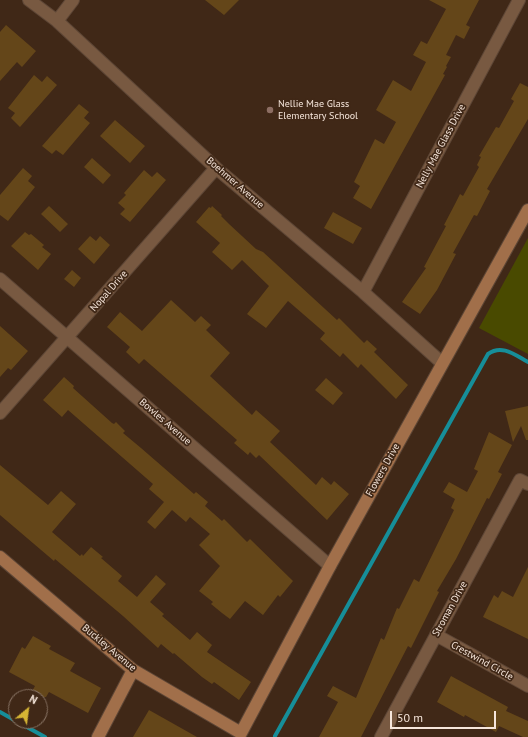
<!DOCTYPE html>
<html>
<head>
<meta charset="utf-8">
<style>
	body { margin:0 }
	#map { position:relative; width:528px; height:737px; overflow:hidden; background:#402817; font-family:"PT Sans",sans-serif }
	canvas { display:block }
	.north { position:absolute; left:8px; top:689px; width:40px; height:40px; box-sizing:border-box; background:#402817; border:1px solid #897465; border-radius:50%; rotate:29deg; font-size:11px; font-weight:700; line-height:16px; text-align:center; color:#f6e6db }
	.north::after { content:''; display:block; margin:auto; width:14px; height:18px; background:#d6b534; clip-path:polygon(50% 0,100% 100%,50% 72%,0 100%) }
	.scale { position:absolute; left:390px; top:711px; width:106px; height:18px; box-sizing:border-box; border:2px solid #f6e6db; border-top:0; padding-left:5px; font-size:12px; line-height:14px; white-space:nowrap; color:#f6e6db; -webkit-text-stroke:3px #402817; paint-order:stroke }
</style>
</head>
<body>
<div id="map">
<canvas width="528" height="737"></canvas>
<div class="north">N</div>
<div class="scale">50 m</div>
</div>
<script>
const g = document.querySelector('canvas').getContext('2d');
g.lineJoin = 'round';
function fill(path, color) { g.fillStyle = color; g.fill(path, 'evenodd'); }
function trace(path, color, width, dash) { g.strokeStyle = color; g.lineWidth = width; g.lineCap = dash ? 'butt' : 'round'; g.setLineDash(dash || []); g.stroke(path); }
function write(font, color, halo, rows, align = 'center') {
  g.font = font + ' "PT Sans",sans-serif'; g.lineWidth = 3.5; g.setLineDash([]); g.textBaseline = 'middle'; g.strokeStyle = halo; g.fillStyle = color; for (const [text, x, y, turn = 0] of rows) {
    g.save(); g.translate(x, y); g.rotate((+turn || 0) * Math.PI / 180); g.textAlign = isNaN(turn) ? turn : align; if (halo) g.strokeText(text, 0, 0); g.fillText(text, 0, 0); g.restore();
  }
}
fill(new Path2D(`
	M 528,238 L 528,354 L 479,328 Z`), '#494a00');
trace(new Path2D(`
	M 0,712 L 16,721
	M 16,721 L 45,737
	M 275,736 L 488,354 C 502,344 515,355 528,362`), '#168e99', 4);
fill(new Path2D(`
	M 205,0 L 239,0 L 224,15 Z
	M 429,0 L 479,0 L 466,25 L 470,27 L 464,39 L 456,35 L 446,55 L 451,57 L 446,66 L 447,67 L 443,74 L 445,75 L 371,209 L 353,198 L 360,186 L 354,182 L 375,139 L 384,144 L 396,122 L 376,110 L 393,80 L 411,91 L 426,62 L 413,55 L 421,41 L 427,44 L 446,9 Z
	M 6,25 L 36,51 L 22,67 L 17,62 L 0,81 L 0,32 Z
	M 34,75 L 42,82 L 47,76 L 57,85 L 20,127 L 11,118 L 15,113 L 8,108 Z
	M 520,83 L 528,87 L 528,119 L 487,189 L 490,191 L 477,216 L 474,215 L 453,253 L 456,254 L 437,290 L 420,314 L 402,302 L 426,268 L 424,267 L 446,226 L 444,225 L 455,204 L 460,194 L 463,196 L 479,167 L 477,165 L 481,157 L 479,156 L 496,127 L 499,128 L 514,101 L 511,99 Z
	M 79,104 L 89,112 L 84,118 L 90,123 L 63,155 L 56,150 L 52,154 L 42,146 Z
	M 115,120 L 145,146 L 130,163 L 100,136 Z
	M 92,158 L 111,175 L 103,184 L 84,167 Z
	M 23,168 L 32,176 L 28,181 L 35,187 L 8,221 L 0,215 L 0,195 Z
	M 144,170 L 152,177 L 157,172 L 166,180 L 130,222 L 120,214 L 125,209 L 118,203 L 126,195 L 124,193 Z
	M 49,206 L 68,224 L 60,232 L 41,214 Z
	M 212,206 L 222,215 L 221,216 L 229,224 L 256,249 L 263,252 L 337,320 L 339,318 L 364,343 L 367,340 L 377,349 L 374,352 L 408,385 L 396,399 L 361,364 L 358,368 L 343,353 L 340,357 L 320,339 L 325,333 L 288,301 L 266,328 L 247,314 L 269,286 L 242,260 L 232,270 L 212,252 L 220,243 L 196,222 L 209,207 L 211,208 Z
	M 333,212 L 362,228 L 353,244 L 324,228 Z
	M 25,232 L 29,235 L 31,234 L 44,245 L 42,247 L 51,254 L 38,270 L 11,246 Z
	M 90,236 L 96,241 L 100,236 L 110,245 L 94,264 L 78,249 Z
	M 72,270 L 81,278 L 74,287 L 64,279 Z
	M 171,300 L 195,322 L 201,316 L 211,325 L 206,330 L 230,353 L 210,376 L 252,415 L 256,410 L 280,431 L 270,442 L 316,485 L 322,477 L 331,485 L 334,481 L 349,494 L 327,520 L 259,455 L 256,458 L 250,452 L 248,455 L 234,443 L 237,440 L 144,359 L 139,364 L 126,352 L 130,347 L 107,327 L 120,312 L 142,331 Z
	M 0,326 L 28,351 L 11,370 L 8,368 L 0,377 Z
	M 64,377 L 74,386 L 73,388 L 112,423 L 114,424 L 116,422 L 125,431 L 123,433 L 141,448 L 194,494 L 196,492 L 208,502 L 205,506 L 222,521 L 224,519 L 247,542 L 250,539 L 293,581 L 280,597 L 278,595 L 263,615 L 245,601 L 230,619 L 222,613 L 211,604 L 213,602 L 199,591 L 220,566 L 199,545 L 210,534 L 190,517 L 186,522 L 172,510 L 155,529 L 147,522 L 164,502 L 149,489 L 153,484 L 68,410 L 62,417 L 43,400 Z
	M 326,378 L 343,393 L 333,405 L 315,390 Z
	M 528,406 L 528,440 L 526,440 L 521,426 L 513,442 L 505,411 Z
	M 489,432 L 512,445 L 498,472 L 502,474 L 489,499 L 487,498 L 456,559 L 437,591 L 439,592 L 411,648 L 408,646 L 361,737 L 319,737 L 338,702 L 327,696 L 333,686 L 356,698 L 381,638 L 384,640 L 397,608 L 399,609 L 414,579 L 419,582 L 454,510 L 451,508 L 455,499 L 443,492 L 449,482 L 467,492 L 478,471 L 474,469 Z
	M 0,465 L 48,505 L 61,491 L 76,504 L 52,532 L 80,556 L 82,554 L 83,556 L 91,547 L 103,557 L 101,558 L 122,576 L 118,581 L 137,597 L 156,575 L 166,584 L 150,602 L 164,614 L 162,616 L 190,640 L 197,632 L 212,645 L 207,652 L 251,682 L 239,700 L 214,682 L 212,684 L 202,677 L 174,653 L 173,654 L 161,644 L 158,648 L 123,616 L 55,559 L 54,561 L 0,515 Z
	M 528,567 L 528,639 L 483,617 L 494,595 L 498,598 L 502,591 L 513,597 Z
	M 33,636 L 51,646 L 49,649 L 75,663 L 70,671 L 101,688 L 88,713 L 49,692 L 46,697 L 29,697 L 35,686 L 9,672 L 22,647 L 25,649 Z
	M 451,676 L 508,707 L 506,711 L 528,721 L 528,737 L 523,737 L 499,726 L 496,732 L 465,715 L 464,717 L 437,702 Z
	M 149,710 L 197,737 L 133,737 Z`), '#644619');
const street = new Path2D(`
	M 29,0 L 57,21 L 216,168 L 363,292 L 442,363
	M 57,21 L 73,0
	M 0,279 L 330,566
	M 363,292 L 519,0
	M 0,413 L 216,168
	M 436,635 L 528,686
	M 381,737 L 520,480 L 528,484`);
const secondary = new Path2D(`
	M 0,557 L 133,670 L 241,733 L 330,566 L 528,210
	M 98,737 L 133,670`);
trace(street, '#5d4636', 14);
trace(secondary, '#5d4636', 14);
trace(street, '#785941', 12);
trace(secondary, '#a16f4a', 12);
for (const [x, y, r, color] of [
	[270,110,4,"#8d6e63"]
]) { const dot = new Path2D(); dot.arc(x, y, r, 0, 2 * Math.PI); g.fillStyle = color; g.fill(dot); trace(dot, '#402817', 1.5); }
write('10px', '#f6e6db', '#402817', [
	["Nellie Mae Glass",278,104],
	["Elementary School",278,116]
], 'left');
write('10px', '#f6e6db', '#402817', [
	["Nelly Mae Glass Drive",441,146,-62],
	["Boehmer Avenue",235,183,41],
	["Nopal Drive",109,291,-49],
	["Bowles Avenue",165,422,41],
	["Flowers Drive",383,470,-61],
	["Stroman Drive",450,609,-61],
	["Buckley Avenue",109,648,40],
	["Crestwind Circle",482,661,29]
]);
</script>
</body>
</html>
